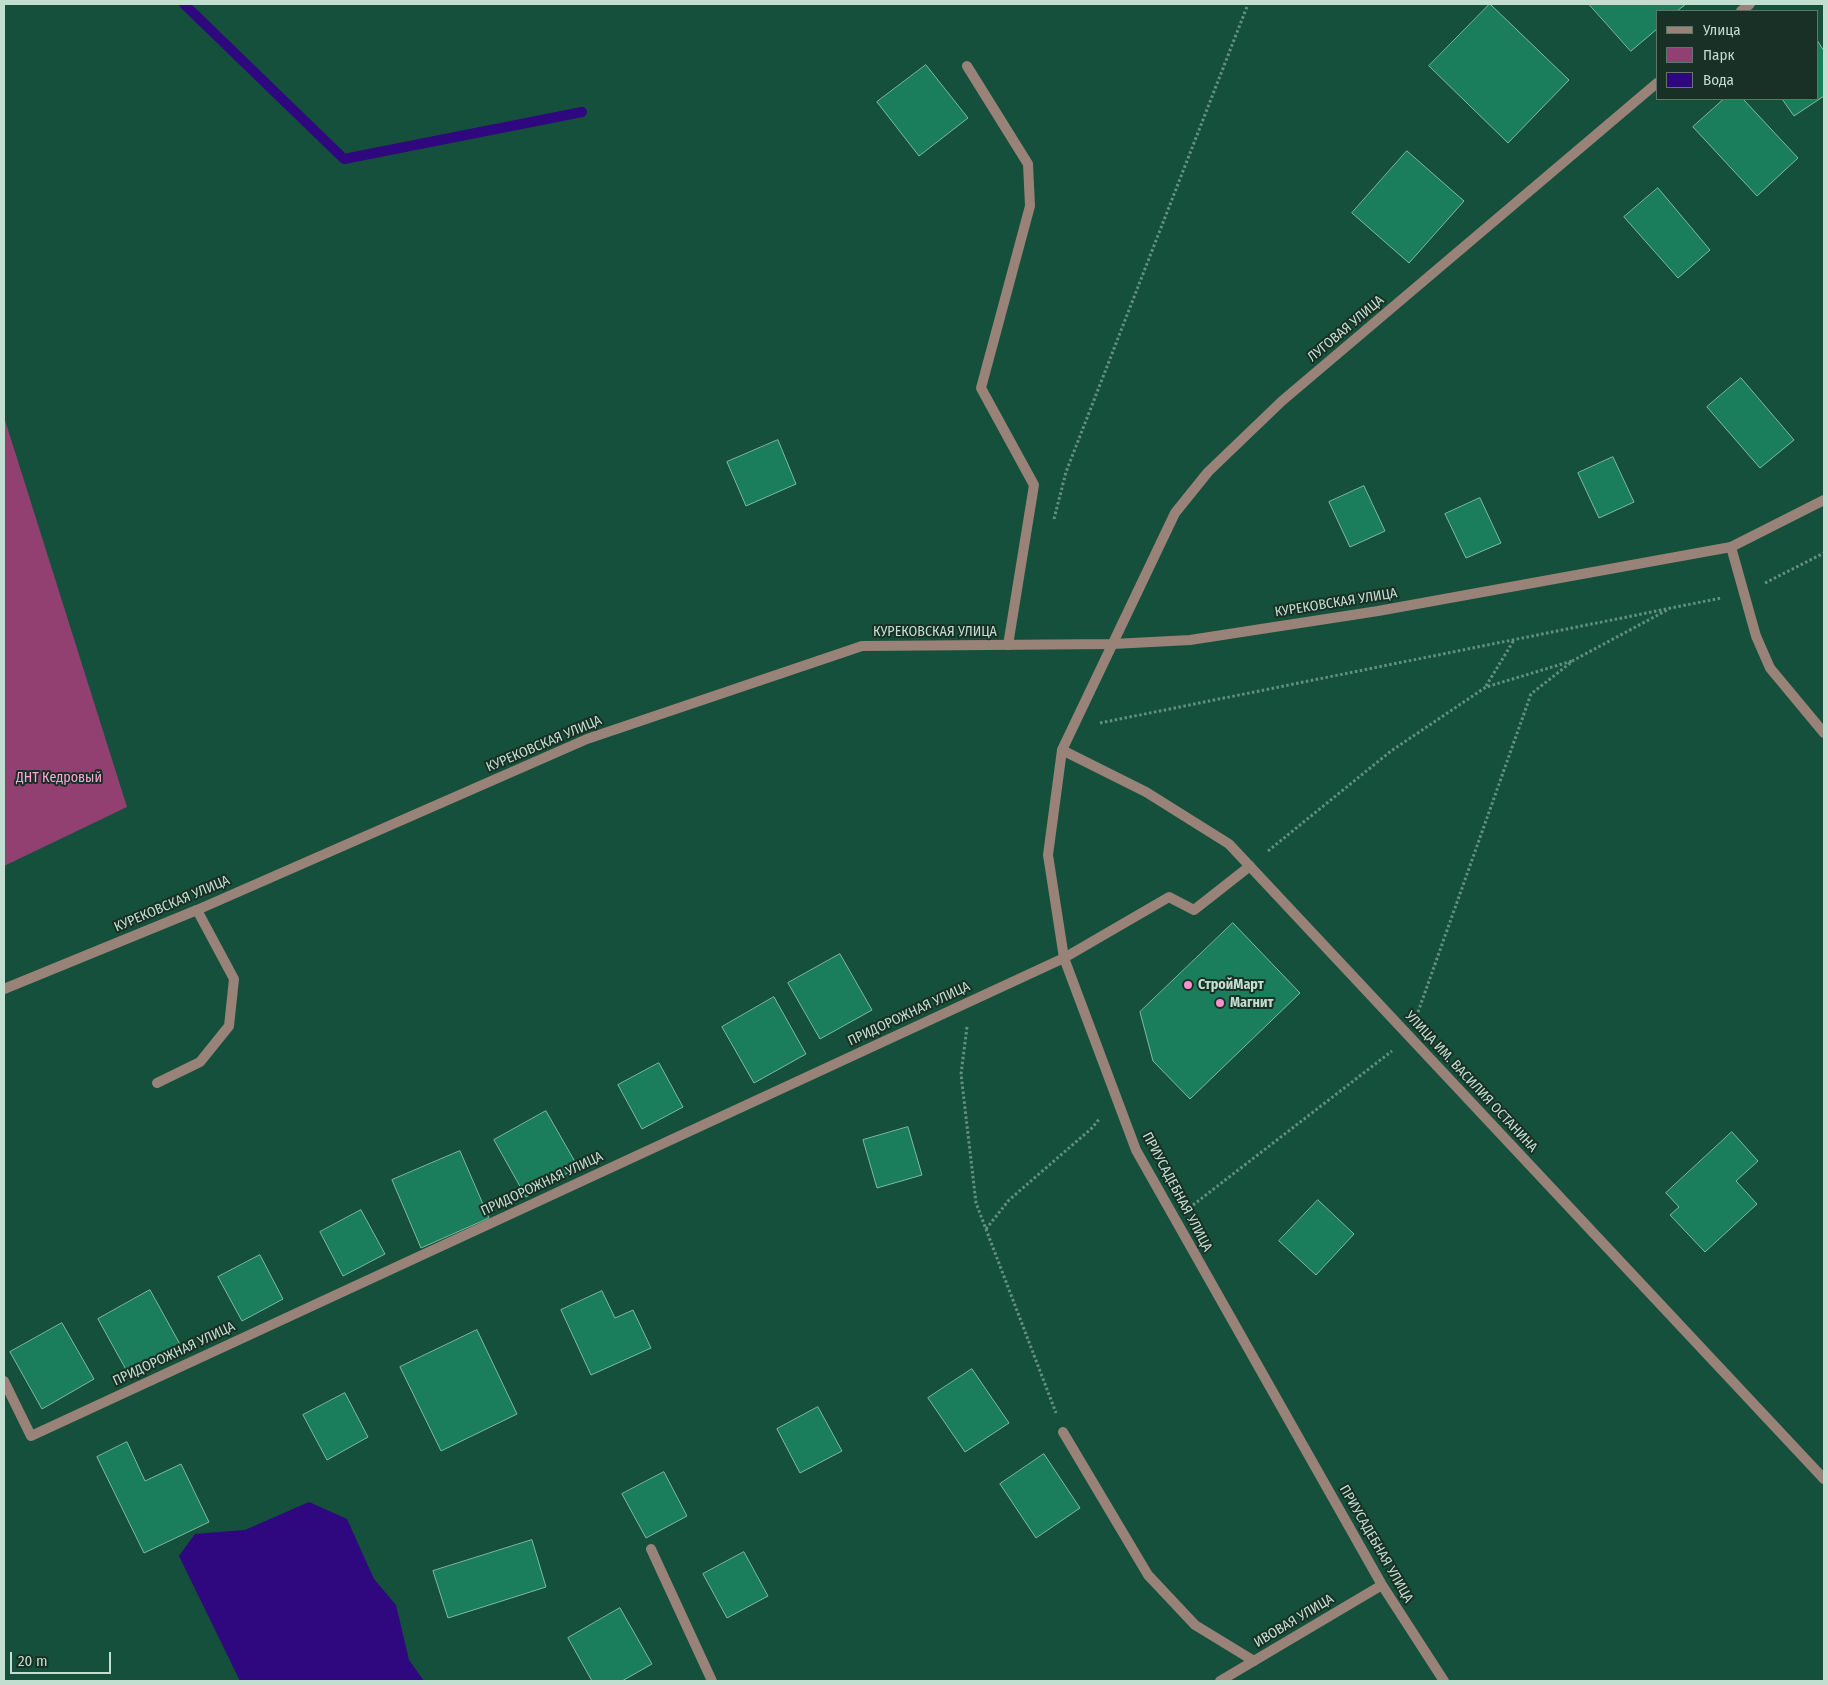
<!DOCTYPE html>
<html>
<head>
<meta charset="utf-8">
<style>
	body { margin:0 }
	#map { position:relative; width:1828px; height:1685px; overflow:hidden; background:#14503b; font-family:"Fira Sans Condensed",sans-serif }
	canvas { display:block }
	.frame { position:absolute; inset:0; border:5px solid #c2ded1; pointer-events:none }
	.legend { position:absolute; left:1656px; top:10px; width:162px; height:90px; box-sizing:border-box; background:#193026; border:1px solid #5d766a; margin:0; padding:6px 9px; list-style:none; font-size:15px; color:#c2ded1 }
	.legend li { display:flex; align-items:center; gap:10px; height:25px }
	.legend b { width:25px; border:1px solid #5d766a }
	.scale { position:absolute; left:10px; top:1652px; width:101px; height:22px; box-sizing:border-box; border:2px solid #c2ded1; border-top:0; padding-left:6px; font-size:15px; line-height:18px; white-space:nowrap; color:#c2ded1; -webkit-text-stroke:4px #193026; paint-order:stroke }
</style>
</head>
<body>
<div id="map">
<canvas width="1828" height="1685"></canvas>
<div class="frame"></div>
<ul class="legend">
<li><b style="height:6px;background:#998278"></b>Улица</li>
<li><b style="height:14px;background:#914071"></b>Парк</li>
<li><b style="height:14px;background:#2f077e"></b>Вода</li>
</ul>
<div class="scale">20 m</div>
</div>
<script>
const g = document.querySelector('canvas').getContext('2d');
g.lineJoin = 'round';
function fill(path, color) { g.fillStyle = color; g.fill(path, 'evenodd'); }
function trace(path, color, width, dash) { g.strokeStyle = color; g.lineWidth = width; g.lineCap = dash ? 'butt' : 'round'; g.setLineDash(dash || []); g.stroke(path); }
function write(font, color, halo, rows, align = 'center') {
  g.font = font + ' "Fira Sans Condensed",sans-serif'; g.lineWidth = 4; g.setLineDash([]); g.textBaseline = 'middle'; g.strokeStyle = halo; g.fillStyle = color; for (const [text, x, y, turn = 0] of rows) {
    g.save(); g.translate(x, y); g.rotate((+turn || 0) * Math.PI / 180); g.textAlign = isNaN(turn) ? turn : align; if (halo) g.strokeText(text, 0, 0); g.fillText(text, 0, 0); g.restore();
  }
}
fill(new Path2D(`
	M 4,417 L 127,807 L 4,866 Z`), '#914071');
fill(new Path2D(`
	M 309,1502 L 347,1519 L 374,1579 L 396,1605 L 409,1660 L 424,1681 L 240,1681 L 179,1556 L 195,1534 L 245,1530 Z`), '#2f077e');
trace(new Path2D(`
	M 184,4 L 344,159 L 582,112`), '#2f077e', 10);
const building = new Path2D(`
	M 1490,4 L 1569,80 L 1508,143 L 1429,66 Z
	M 1589,4 L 1686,4 L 1677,11 L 1657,11 L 1657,29 L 1631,51 Z
	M 1817,40 L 1824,51 L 1824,96 L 1794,116 L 1782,99 L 1817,99 Z
	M 926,65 L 968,118 L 919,156 L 877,102 Z
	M 1724,99 L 1743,99 L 1798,158 L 1757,196 L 1693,127 Z
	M 1407,151 L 1464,201 L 1409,263 L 1352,213 Z
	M 1658,188 L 1710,250 L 1678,278 L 1624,217 Z
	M 1741,378 L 1794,440 L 1760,468 L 1707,407 Z
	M 778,440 L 796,484 L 746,506 L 727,462 Z
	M 1613,457 L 1634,502 L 1599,518 L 1578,473 Z
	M 1364,486 L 1385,531 L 1350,547 L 1329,502 Z
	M 1480,498 L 1501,543 L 1466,558 L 1445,514 Z
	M 1233,923 L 1300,993 L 1190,1099 L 1153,1061 L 1140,1012 Z
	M 840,954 L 872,1010 L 820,1039 L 788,983 Z
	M 774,997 L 806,1054 L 754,1083 L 722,1027 Z
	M 659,1063 L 683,1107 L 642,1129 L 618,1085 Z
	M 546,1111 L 578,1167 L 526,1197 L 494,1140 Z
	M 908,1127 L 922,1175 L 877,1188 L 863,1140 Z
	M 1732,1132 L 1758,1161 L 1736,1181 L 1757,1204 L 1705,1252 L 1670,1215 L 1679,1207 L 1666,1193 Z
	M 460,1151 L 489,1218 L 421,1248 L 392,1180 Z
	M 1318,1200 L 1354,1234 L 1316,1275 L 1279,1241 Z
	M 361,1210 L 385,1254 L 343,1276 L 320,1232 Z
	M 260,1255 L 283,1299 L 242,1321 L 218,1277 Z
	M 150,1290 L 181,1346 L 129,1375 L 98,1319 Z
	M 602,1291 L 615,1318 L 633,1310 L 651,1348 L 591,1375 L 561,1310 Z
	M 62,1323 L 94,1379 L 42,1409 L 10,1352 Z
	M 477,1330 L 517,1414 L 441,1451 L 400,1367 Z
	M 972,1369 L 1009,1423 L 965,1452 L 928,1398 Z
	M 345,1393 L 368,1437 L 327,1460 L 303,1415 Z
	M 818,1407 L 842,1451 L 800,1473 L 777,1429 Z
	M 127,1442 L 145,1481 L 181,1464 L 209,1522 L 144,1553 L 97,1457 Z
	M 1044,1454 L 1080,1508 L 1036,1538 L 1000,1484 Z
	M 664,1472 L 687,1516 L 646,1538 L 622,1494 Z
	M 532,1540 L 546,1587 L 448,1618 L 433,1571 Z
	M 744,1552 L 768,1596 L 727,1618 L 703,1574 Z
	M 620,1608 L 652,1664 L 622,1681 L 592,1681 L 568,1638 Z`);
fill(building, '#1a7d5c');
trace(building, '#80baa1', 1);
trace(new Path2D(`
	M 1054,519 L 1066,472 L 1248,4
	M 1765,583 L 1824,553
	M 1486,686 L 1514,640
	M 1100,723 L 1721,598
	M 1268,851 L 1391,751 L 1486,687 L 1572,661
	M 1418,1012 L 1531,694 L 1574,660 L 1669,609
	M 967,1027 L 961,1074 L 976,1203 L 1056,1413
	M 1193,1205 L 1392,1051
	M 986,1229 L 1009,1200 L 1092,1128 L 1100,1118`), '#63917f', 3, [2.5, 2.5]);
trace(new Path2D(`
	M 967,66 L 1028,164 L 1030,206 L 981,388 L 1034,485 L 1008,645
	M 1064,958 L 1169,897 L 1194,910 L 1250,866
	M 157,1083 L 200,1062 L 229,1026 L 234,979 L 197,910
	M 1063,1432 L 1148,1575 L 1195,1625 L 1254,1661`), '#998278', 10);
trace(new Path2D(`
	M 1741,11 L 1750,4
	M 1731,547 L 1756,636 L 1770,668 L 1824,733
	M 1062,750 L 1146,792 L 1229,844 L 1824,1479
	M 4,1381 L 31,1436 L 1064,958
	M 651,1549 L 712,1681
	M 1220,1681 L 1382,1585
	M 1444,1681 L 1382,1585 L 1136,1150 L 1064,958 L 1048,855 L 1062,750 L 1175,513 L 1208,472 L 1282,401 L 1657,83`), '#998278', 10);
trace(new Path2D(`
	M 4,989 L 197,910 L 587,739 L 862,646 L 1113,644 L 1190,640 L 1378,611 L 1731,547 L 1824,500`), '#998278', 10);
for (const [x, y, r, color] of [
	[1188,985,5,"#f890cc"],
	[1220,1003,5,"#f890cc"]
]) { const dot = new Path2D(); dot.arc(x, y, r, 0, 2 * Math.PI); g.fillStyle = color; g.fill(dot); trace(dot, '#193026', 2); }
write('14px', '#c2ded1', '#193026', [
	["ЛУГОВАЯ УЛИЦА",1346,329,-40],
	["КУРЕКОВСКАЯ УЛИЦА",1336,603,-9],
	["КУРЕКОВСКАЯ УЛИЦА",935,632],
	["КУРЕКОВСКАЯ УЛИЦА",544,744,-23],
	["КУРЕКОВСКАЯ УЛИЦА",172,904,-23],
	["ПРИДОРОЖНАЯ УЛИЦА",909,1014,-25],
	["УЛИЦА ИМ. ВАСИЛИЯ ОСТАНИНА",1471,1082,47],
	["ПРИДОРОЖНАЯ УЛИЦА",542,1184,-25],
	["ПРИУСАДЕБНАЯ УЛИЦА",1177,1192,62],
	["ПРИДОРОЖНАЯ УЛИЦА",174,1354,-25],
	["ПРИУСАДЕБНАЯ УЛИЦА",1376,1544,60],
	["ИВОВАЯ УЛИЦА",1294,1621,-31]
]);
write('14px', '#fda5d7', '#193026', [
	["ДНТ Кедровый",59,778]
]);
write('bold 14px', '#c2ded1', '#193026', [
	["СтройМарт",1198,985],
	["Магнит",1230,1003]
], 'left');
</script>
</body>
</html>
